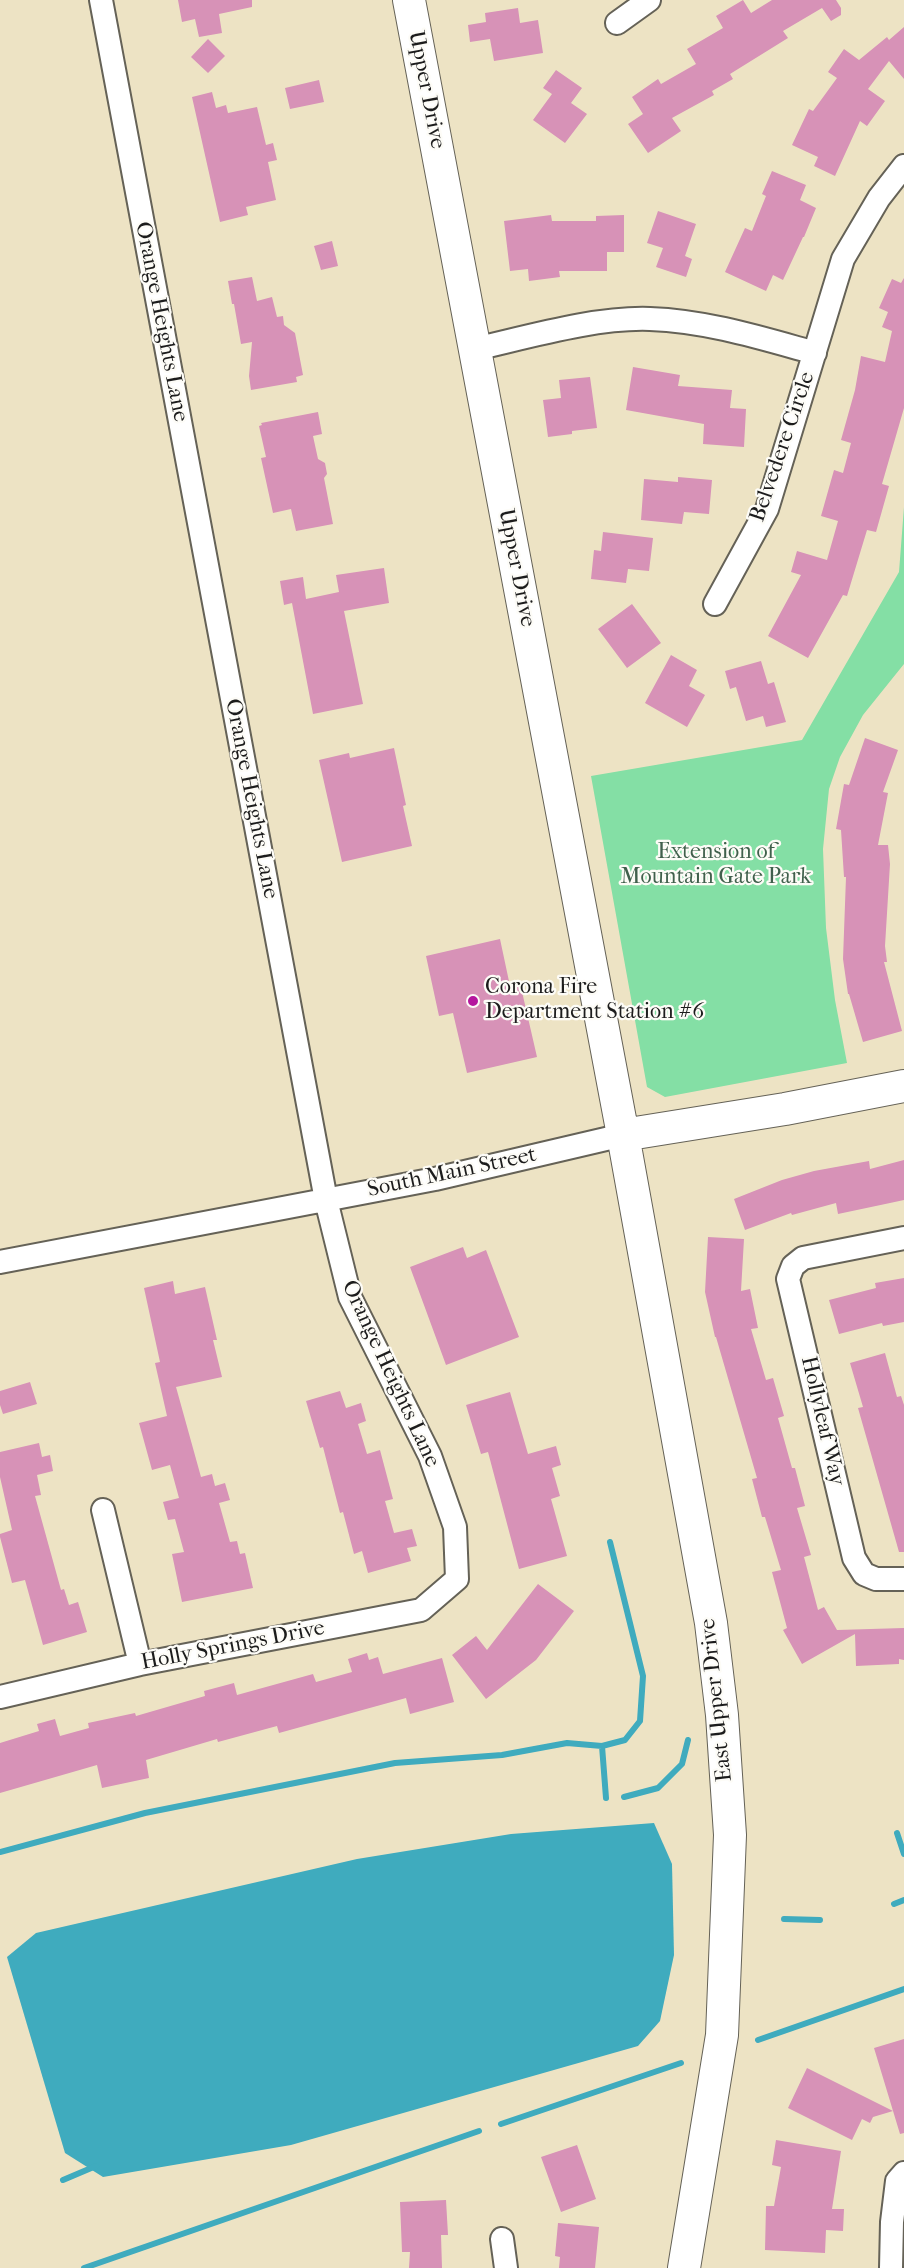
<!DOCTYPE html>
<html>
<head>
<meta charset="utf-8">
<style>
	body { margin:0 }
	canvas { display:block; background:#ede3c4 }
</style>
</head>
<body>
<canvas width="904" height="2268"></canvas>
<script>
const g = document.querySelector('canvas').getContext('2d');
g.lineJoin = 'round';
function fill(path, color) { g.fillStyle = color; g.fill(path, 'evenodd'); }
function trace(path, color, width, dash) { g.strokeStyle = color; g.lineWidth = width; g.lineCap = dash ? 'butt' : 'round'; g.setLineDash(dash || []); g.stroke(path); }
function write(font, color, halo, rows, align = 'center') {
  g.font = font + ' "IM FELL French Canon",serif'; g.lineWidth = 4.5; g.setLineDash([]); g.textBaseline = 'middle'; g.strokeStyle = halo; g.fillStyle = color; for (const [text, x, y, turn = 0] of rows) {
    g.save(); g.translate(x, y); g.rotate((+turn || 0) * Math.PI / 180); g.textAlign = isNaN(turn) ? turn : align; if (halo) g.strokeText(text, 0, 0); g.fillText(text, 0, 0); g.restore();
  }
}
fill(new Path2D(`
	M 904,507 L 904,664 L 863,715 L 840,757 L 829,789 L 823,849 L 826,928 L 835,1000 L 847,1063 L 665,1097 L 647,1087 L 591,776 L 802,740 L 899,572 Z`), '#84dfa5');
fill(new Path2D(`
	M 654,1823 L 672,1864 L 674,1955 L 660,2021 L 638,2046 L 291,2145 L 103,2177 L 65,2153 L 7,1957 L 36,1933 L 357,1859 L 511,1834 Z`), '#3fabbe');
trace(new Path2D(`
	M 624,1797 L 658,1788 L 682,1764 L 688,1740
	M 606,1798 L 602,1746 L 625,1740 L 640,1721 L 643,1676 L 610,1542
	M 897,1833 L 904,1854
	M 0,1852 L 145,1813 L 395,1763 L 502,1755 L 567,1743 L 602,1746
	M 894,1904 L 904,1900
	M 784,1919 L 820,1920
	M 758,2040 L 904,1989
	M 501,2124 L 681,2063
	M 63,2180 L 96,2166
	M 84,2268 L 479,2131`), '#3fabbe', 6);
fill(new Path2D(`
	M 178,0 L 252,0 L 252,7 L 219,14 L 222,33 L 199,37 L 195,19 L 182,22 Z
	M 743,0 L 751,13 L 772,0 L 836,0 L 841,8 L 841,15 L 831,21 L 822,8 L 783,31 L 788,38 L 730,74 L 733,79 L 712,91 L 714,95 L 672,118 L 681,131 L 648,153 L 628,124 L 643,114 L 632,97 L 658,79 L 661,84 L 696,64 L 687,49 L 723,28 L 716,16 Z
	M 518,8 L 520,23 L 538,20 L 543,53 L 494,61 L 490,39 L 470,42 L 468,25 L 486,22 L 485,13 Z
	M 904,27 L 904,79 L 889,61 L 868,89 L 885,101 L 867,126 L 860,121 L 835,176 L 814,166 L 818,157 L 792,145 L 809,109 L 813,111 L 837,78 L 828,72 L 844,49 L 859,60 L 887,37 L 889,40 Z
	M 208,39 L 225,56 L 208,73 L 191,57 Z
	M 556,70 L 582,88 L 571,103 L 587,114 L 565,143 L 533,120 L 552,94 L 543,88 Z
	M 319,80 L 324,102 L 290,109 L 285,88 Z
	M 212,92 L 216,108 L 226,105 L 228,113 L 257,107 L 266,145 L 273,143 L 277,160 L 268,162 L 276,200 L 246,207 L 248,215 L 220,222 L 192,97 Z
	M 772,171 L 806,185 L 800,200 L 816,208 L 804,237 L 803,237 L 783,280 L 773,275 L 766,291 L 725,272 L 745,228 L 752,231 L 766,196 L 762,194 Z
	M 658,211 L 696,224 L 685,256 L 692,259 L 686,277 L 656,267 L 663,248 L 647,243 Z
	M 551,215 L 552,221 L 596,221 L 596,216 L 624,215 L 624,252 L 607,252 L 607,271 L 559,271 L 560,277 L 529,281 L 528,269 L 510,271 L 504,221 Z
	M 332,241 L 338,266 L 321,270 L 314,246 Z
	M 252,277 L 257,301 L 272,297 L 277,317 L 283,316 L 284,325 L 295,333 L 303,375 L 296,377 L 297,382 L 251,390 L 249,376 L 252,342 L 241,344 L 234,304 L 232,304 L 228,281 Z
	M 904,278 L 904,408 L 882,484 L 889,486 L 876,532 L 867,530 L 847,596 L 843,595 L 808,658 L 768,636 L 801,575 L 791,572 L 797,551 L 827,560 L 838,521 L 821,516 L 834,470 L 843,473 L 851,443 L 841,440 L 855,390 L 861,356 L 885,362 L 892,331 L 882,327 L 888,312 L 879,308 L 892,279 L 901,283 Z
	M 633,367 L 680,375 L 678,386 L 732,390 L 730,408 L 746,409 L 744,447 L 703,444 L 704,424 L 626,410 Z
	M 590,377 L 597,428 L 572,431 L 572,434 L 548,437 L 543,400 L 561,398 L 559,380 Z
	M 318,412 L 322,434 L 313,436 L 318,459 L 325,463 L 327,474 L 324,478 L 333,524 L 296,531 L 291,509 L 273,513 L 261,458 L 266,457 L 259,426 L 262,425 L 261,423 Z
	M 678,477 L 712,480 L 709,514 L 684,512 L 682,524 L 641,520 L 644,479 L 678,482 Z
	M 603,532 L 653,538 L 649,571 L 628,569 L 626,583 L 591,579 L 594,550 L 601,551 Z
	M 384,568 L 389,603 L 344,611 L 363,704 L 313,714 L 292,603 L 284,605 L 280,581 L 303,577 L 306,599 L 339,592 L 336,575 Z
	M 632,604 L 661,643 L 627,668 L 598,629 Z
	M 671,655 L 697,670 L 689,686 L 705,695 L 687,727 L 645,703 Z
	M 761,661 L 768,684 L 774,682 L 786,722 L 766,727 L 763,716 L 746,721 L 736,687 L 730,689 L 725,671 Z
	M 865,738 L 898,750 L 883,792 L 888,793 L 878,845 L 888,845 L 890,864 L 885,946 L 887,962 L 884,962 L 902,1031 L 863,1042 L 849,994 L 848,994 L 843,959 L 846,877 L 844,877 L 841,830 L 836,829 L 844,784 L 849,785 Z
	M 394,748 L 406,805 L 403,806 L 412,846 L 342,862 L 319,760 L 349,753 L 350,758 Z
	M 500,939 L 510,986 L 520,983 L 537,1057 L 467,1073 L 453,1013 L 439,1016 L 426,956 Z
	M 904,1160 L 904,1200 L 890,1203 L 838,1214 L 836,1203 L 792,1215 L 791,1213 L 745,1230 L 734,1199 L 782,1180 L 814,1171 L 869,1161 L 870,1169 Z
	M 708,1237 L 744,1239 L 741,1291 L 750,1289 L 758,1328 L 751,1329 L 766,1380 L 773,1378 L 784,1416 L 778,1418 L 792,1468 L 795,1468 L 805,1506 L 797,1508 L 811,1555 L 804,1557 L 818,1610 L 824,1607 L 837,1630 L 904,1628 L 904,1660 L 899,1659 L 899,1664 L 856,1666 L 855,1634 L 802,1664 L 783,1630 L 787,1628 L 772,1572 L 781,1570 L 765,1517 L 762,1517 L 752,1479 L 757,1478 L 716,1337 L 715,1337 L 705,1292 Z
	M 463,1247 L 467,1258 L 486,1250 L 519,1337 L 446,1365 L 410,1267 Z
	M 904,1278 L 904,1322 L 883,1326 L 882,1323 L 839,1334 L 829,1300 L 876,1288 L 875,1283 Z
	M 173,1281 L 175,1294 L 205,1287 L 217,1340 L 213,1340 L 222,1377 L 176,1387 L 201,1477 L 212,1474 L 215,1486 L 225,1483 L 230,1500 L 219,1503 L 230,1542 L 237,1541 L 240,1554 L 245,1553 L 253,1588 L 182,1602 L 172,1554 L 184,1552 L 175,1519 L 168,1520 L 163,1502 L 179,1498 L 170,1465 L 152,1470 L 139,1423 L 167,1416 L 155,1363 L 160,1362 L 144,1288 Z
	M 885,1353 L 897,1397 L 901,1396 L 904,1405 L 904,1552 L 899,1552 L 858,1408 L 863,1407 L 850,1363 Z
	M 30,1382 L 37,1404 L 3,1414 L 0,1405 L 0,1391 Z
	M 340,1391 L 346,1408 L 361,1403 L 366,1421 L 358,1424 L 367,1454 L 380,1450 L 393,1499 L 385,1501 L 394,1533 L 412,1529 L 417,1546 L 407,1548 L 411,1561 L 368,1573 L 362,1551 L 354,1554 L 343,1512 L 340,1513 L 323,1447 L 320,1448 L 306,1401 Z
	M 510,1392 L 528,1454 L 556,1446 L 561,1465 L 552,1468 L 560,1496 L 551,1499 L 567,1556 L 519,1569 L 488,1452 L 481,1454 L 466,1405 Z
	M 39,1443 L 42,1457 L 50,1455 L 53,1471 L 37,1475 L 41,1495 L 35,1496 L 61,1590 L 64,1589 L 69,1605 L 78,1602 L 87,1632 L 43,1645 L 25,1580 L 12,1583 L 0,1537 L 0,1534 L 12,1530 L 0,1477 L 0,1452 Z
	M 538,1584 L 574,1611 L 536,1660 L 486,1699 L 452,1655 L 476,1636 L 487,1650 Z
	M 367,1653 L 369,1660 L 378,1657 L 383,1674 L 442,1658 L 454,1702 L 410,1714 L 406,1698 L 279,1733 L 277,1726 L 218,1742 L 217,1739 L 146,1760 L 149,1778 L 102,1788 L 97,1765 L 0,1793 L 0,1743 L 39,1731 L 37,1724 L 55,1719 L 60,1736 L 89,1728 L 88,1723 L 135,1713 L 136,1716 L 205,1696 L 204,1691 L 234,1683 L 237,1695 L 313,1674 L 316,1682 L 352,1672 L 348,1659 Z
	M 904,2039 L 904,2133 L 900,2134 L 874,2048 Z
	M 807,2068 L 893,2111 L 873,2117 L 870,2123 L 862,2119 L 852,2140 L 788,2108 Z
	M 776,2140 L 841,2151 L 832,2209 L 844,2209 L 843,2231 L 826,2230 L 825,2253 L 765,2250 L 766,2206 L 774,2206 L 781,2167 L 772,2165 Z
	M 577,2145 L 596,2199 L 561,2212 L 541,2157 Z
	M 446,2200 L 448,2235 L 441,2235 L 442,2268 L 409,2268 L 410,2252 L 402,2252 L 400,2202 Z
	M 558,2223 L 599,2227 L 595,2268 L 559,2268 L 560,2257 L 555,2256 Z`), '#d792b7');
const minor = new Path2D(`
	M 617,23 L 649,0
	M 475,349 C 528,337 596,317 650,319 C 707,321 761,338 815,353
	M 715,604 L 767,509 L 843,259 L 879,198 L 904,166
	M 904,1238 L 803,1258 L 793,1266 L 788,1279 L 854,1558 L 864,1574 L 876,1579 L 904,1579
	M 0,1262 L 435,1179 L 623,1135
	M 103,1510 L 140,1664
	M 0,1697 L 140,1664 L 421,1610 L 457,1579 L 455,1527 L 430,1456 L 350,1297 L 326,1200 L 101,0
	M 502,2239 L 506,2268
	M 891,2268 L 892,2222 L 897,2181 L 904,2173`);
const secondary = new Path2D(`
	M 409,0 L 623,1135 L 711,1623 L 722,1715 L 730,1835 L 722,2035 L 684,2268
	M 623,1135 L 785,1109 L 904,1086`);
trace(minor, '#656257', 26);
trace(secondary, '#656257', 34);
trace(minor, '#fff', 22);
trace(secondary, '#fff', 32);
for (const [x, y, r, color] of [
	[473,1001,6,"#b5179e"]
]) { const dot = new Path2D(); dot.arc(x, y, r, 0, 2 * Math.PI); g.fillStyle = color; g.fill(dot); trace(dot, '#fdfcf7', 2); }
write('22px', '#1c1c1c', '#fdfcf7', [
	["Upper Drive",426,90,79],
	["Orange Heights Lane",161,322,79],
	["Belvedere Circle",783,447,-71],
	["Upper Drive",516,568,79],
	["Orange Heights Lane",251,799,79],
	["South Main Street",452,1173,-12],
	["Orange Heights Lane",390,1374,65],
	["Hollyleaf Way",822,1421,77],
	["Holly Springs Drive",233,1646,-11],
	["East Upper Drive",717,1700,-96]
]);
write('22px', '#40604c', '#fdfcf7', [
	["Extension of",716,853],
	["Mountain Gate Park",716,878]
]);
write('22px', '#1c1c1c', '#fdfcf7', [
	["Corona Fire",485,988],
	["Department Station #6",485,1013]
], 'left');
</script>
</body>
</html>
